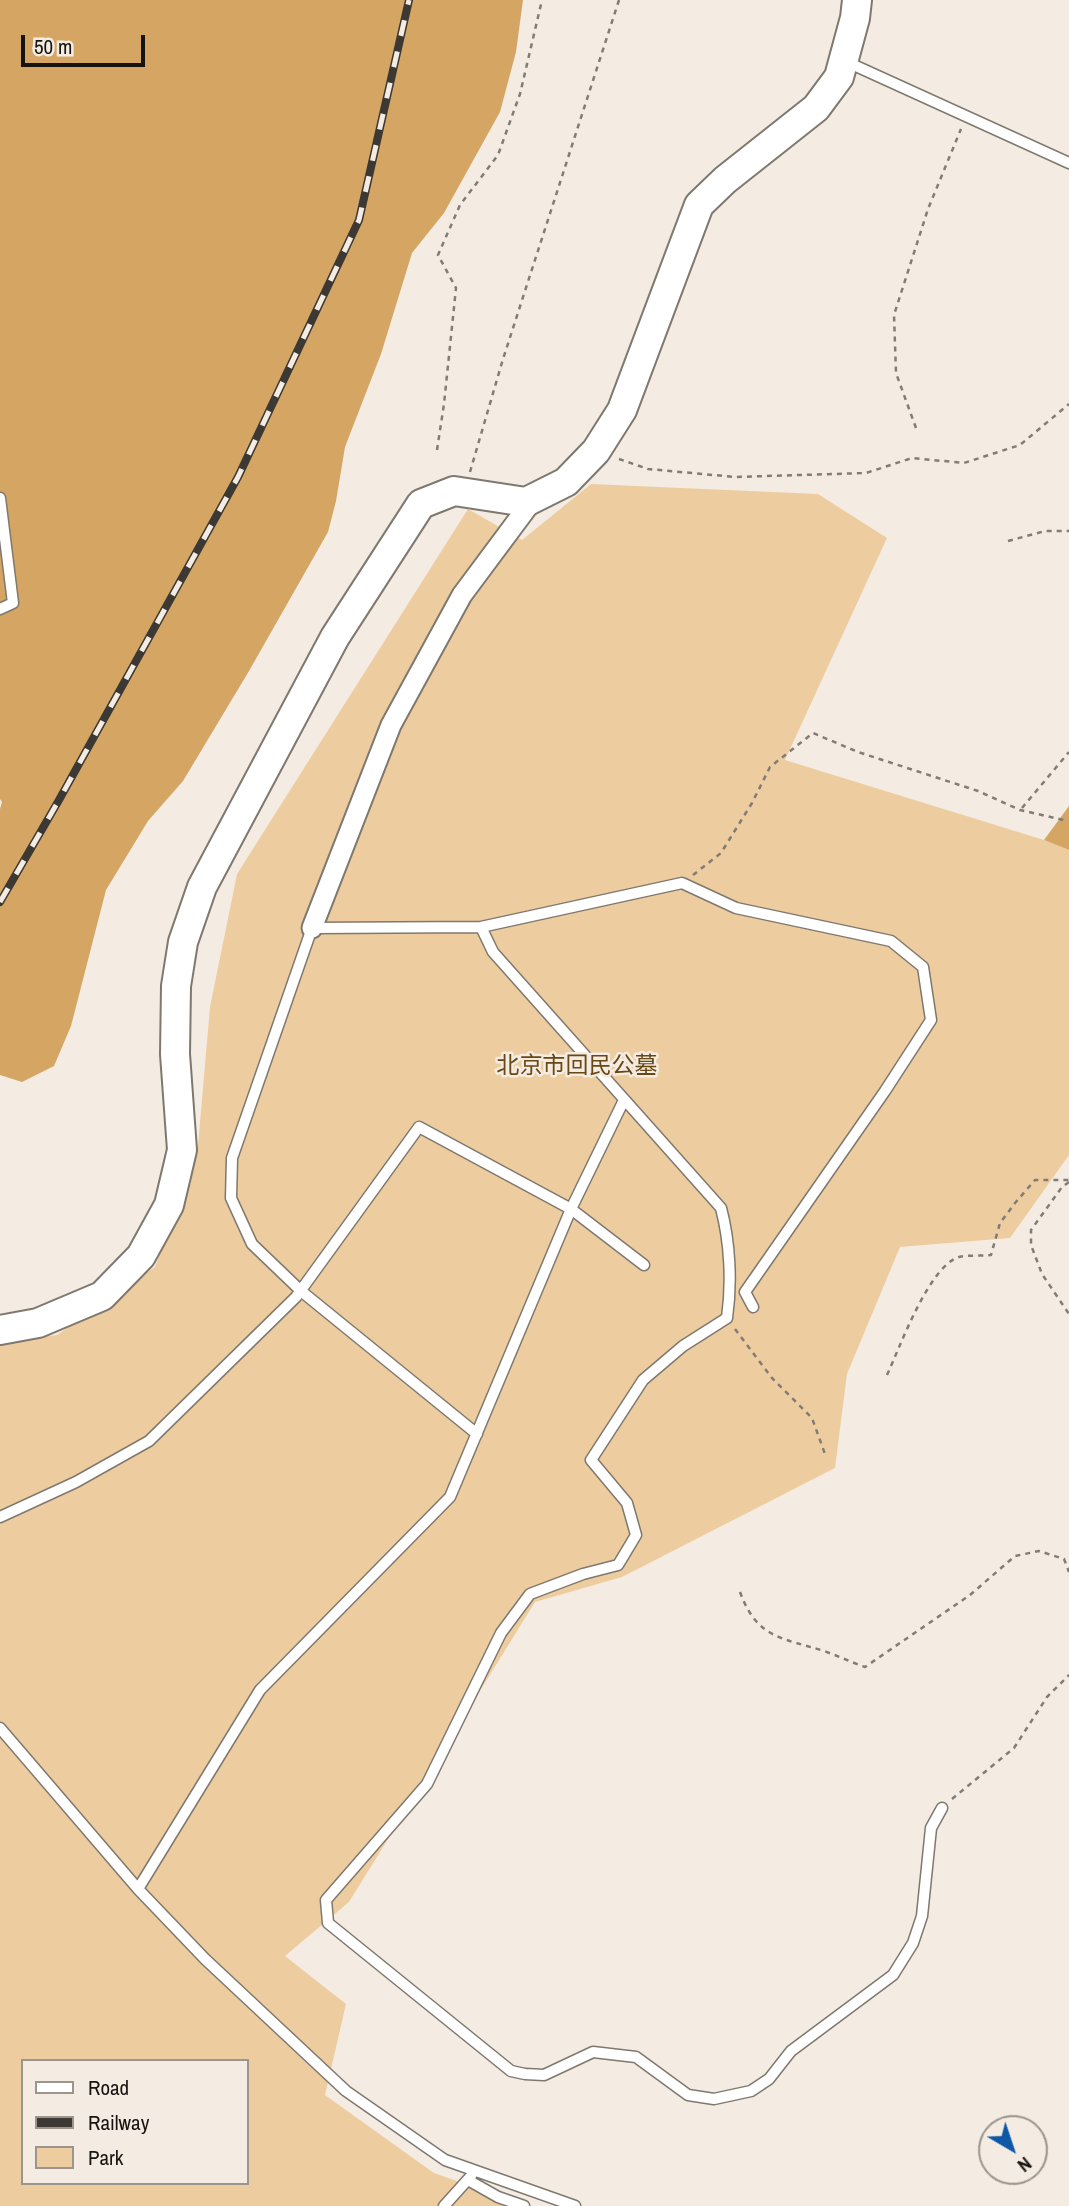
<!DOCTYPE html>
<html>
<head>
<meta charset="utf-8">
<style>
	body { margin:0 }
	#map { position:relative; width:1069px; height:2206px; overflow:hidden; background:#f4ece2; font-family:"Archivo Narrow",sans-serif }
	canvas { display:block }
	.legend { position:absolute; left:21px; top:2059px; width:228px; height:126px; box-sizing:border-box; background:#f4ece2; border:2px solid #9b958e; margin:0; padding:9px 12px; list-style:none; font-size:21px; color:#161310 }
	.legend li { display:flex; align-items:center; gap:14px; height:35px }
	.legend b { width:35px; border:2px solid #9b958e }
	.north { position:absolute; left:978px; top:2115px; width:70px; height:70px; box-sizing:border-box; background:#f4ece2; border:2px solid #9b958e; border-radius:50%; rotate:141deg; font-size:19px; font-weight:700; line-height:28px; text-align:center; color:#161310 }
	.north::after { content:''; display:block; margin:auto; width:24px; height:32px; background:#0e58a7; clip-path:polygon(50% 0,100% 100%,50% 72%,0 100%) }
	.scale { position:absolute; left:21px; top:35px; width:124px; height:32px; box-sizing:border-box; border:4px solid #161310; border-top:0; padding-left:9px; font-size:21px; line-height:24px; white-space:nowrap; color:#161310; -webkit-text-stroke:5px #f4ece2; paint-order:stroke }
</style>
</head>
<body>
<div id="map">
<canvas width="1069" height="2206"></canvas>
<ul class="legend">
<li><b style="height:9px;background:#fff"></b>Road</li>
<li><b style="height:9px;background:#3c3834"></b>Railway</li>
<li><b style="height:19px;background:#edcda0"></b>Park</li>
</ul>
<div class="north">N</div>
<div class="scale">50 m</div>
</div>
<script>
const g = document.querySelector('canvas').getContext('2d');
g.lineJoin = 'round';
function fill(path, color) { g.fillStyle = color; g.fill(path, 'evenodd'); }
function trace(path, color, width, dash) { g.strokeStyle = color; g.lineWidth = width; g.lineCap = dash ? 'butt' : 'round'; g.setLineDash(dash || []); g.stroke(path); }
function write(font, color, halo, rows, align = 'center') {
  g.font = font + ' "Archivo Narrow","Noto Sans SC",sans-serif'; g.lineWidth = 5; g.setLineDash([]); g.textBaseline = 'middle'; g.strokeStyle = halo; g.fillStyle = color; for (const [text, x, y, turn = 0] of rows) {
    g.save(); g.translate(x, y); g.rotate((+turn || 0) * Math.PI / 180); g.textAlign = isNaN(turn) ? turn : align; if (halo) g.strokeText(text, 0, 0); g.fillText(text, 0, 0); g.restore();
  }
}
fill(new Path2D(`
	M 591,484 L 818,494 L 887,538 L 785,760 L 1044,840 L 1069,850 L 1069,1155 L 1010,1238 L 900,1247 L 847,1374 L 835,1468 L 622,1577 L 535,1602 L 349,1902 L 285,1956 L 346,2004 L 325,2095 L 434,2173 L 528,2206 L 0,2206 L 0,1341 L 57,1335 L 155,1267 L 197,1157 L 210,1007 L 237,874 L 468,509 L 522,540 ZM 23,2061 L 247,2061 L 247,2183 L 23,2183 Z`), '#edcda0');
fill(new Path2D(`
	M 0,0 L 523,0 L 516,52 L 500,112 L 444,213 L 412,253 L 381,354 L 345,447 L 336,501 L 328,532 L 249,671 L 183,781 L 148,821 L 106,890 L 71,1026 L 54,1066 L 22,1082 L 0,1075 L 0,809 L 2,802 L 0,799 Z
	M 1069,806 L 1069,850 L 1044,840 Z`), '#d5a663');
const lane = new Path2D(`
	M 847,62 L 1069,163
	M 0,498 L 13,603 L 0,609
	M 753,1307 L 745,1292 L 885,1091 L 931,1020 L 923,967 L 891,941 L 736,908 L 682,883 L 481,927 L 493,952 L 721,1208 C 730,1242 732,1283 727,1318 L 683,1346 L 643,1380 L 591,1460 L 627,1503 L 636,1535 L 618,1565 L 583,1574 L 530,1594 L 501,1633 L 427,1784 L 326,1900 L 328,1923 L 511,2071 L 525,2074 L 544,2075 L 593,2052 L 636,2057 L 688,2095 L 714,2099 L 751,2091 L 769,2079 L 791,2051 L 893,1975 L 913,1943 L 922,1916 L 931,1828 L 942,1808
	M 477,1434 L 301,1291 L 252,1244 L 231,1198 L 232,1158 L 312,928 L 481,927
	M 0,1517 L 76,1482 L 149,1441 L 296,1297 L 419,1127 L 571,1209 L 644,1265
	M 0,1728 L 138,1889 L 260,1690 L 450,1497 L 571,1209 L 624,1100
	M 138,1889 L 205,1959 L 346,2091 L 445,2160 L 575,2206
	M 468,2180 L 498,2197 L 524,2206
	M 444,2206 L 471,2176`);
const street = new Path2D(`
	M 312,928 L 391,725 L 462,595 L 535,497`);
const secondary = new Path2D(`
	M 0,1330 L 38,1323 L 102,1296 L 141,1256 L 169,1205 L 182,1150 L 175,1054 L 176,986 L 183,942 L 202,887 L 335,637 L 421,504 L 454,491 L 526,502 L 566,482 L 596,451 L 622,410 L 699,205 L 725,180 L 816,108 L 839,77 L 855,18 L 857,0`);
trace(lane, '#7f786e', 13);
trace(street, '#7f786e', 23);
trace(secondary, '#7f786e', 32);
trace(new Path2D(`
	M 916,428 L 896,373 L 894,315 L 928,209 L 961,129
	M 437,450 L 444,404 L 456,288 L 438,255 L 460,205 L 498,155 L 520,94 L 542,0
	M 619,459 L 648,469 L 735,477 L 866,473 L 912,458 L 964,463 L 1020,445 L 1069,404
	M 470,472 L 503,359 L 619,0
	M 1008,541 L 1045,531 L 1069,531
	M 1022,808 L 1069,752
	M 693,875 L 721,853 L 752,803 L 770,767 L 813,733 L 858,752 L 978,791 L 1020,810 L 1068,821
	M 1069,1182 L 1062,1187 L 1031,1230 L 1031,1245 L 1042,1274 L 1069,1314
	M 735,1329 L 772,1378 L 812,1418 L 825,1454
	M 887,1375 C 900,1347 929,1266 959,1257 C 968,1255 981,1256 991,1255 L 1000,1223 L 1015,1203 L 1035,1180 L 1069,1180
	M 740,1592 C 757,1639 783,1638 824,1651 C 838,1656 851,1662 865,1667 L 970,1595 L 1015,1556 L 1039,1551 L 1064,1559 L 1069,1572
	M 952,1799 L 1014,1748 L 1047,1697 L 1069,1675`), '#817c75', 2.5, [5, 5]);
trace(lane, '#fff', 10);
trace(street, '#fff', 19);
trace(secondary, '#fff', 28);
const rail = new Path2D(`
	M 0,902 L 59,800 L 238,477 L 359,220 L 409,0`);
trace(rail, '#3c3834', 8);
trace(rail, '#f4ece2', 5, [16]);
write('23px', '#684814', '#f4ece2', [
	["北京市回民公墓",577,1067]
]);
</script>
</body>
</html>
